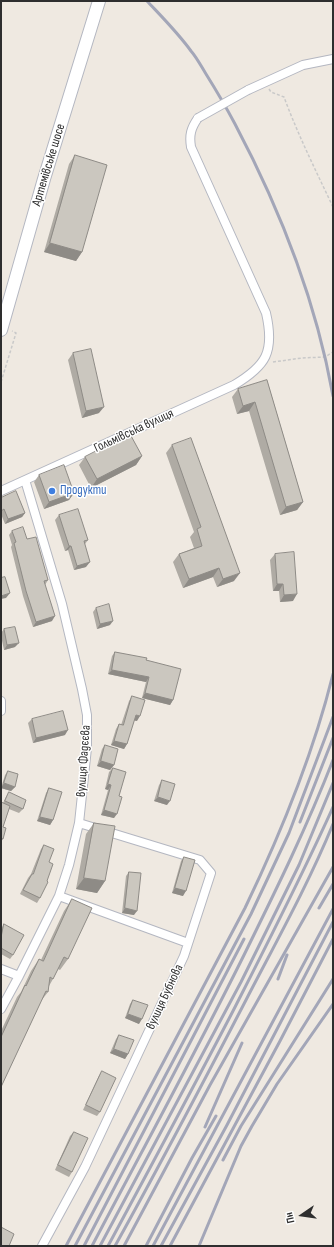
<!DOCTYPE html>
<html>
<head>
<meta charset="utf-8">
<style>
	body { margin:0 }
	#map { position:relative; width:334px; height:1247px; overflow:hidden; background:#efe9e1; font-family:"Sofia Sans Condensed",sans-serif }
	canvas { display:block }
	.frame { position:absolute; inset:0; border:2px solid #2e2e2e; pointer-events:none }
	.north { position:absolute; left:282px; top:1195px; width:40px; height:40px; -webkit-text-stroke:3px #fff; paint-order:stroke; rotate:257deg; font-size:11px; font-weight:700; line-height:16px; text-align:center; color:#2e2e2e }
	.north::after { content:''; display:block; margin:auto; width:14px; height:18px; background:#2e2e2e; clip-path:polygon(50% 0,100% 100%,50% 72%,0 100%) }
</style>
</head>
<body>
<div id="map">
<canvas width="334" height="1247"></canvas>
<div class="frame"></div>
<div class="north">Пн</div>
</div>
<script>
const g = document.querySelector('canvas').getContext('2d');
g.lineJoin = 'round';
function trace(path, color, width, dash) { g.strokeStyle = color; g.lineWidth = width; g.lineCap = dash ? 'butt' : 'round'; g.setLineDash(dash || []); g.stroke(path); }
function fill(path, color) { g.fillStyle = color; g.fill(path, 'evenodd'); }
function write(font, color, halo, rows, align = 'center') {
  g.font = font + ' "Sofia Sans Condensed",sans-serif'; g.lineWidth = 3; g.setLineDash([]); g.textBaseline = 'middle'; g.strokeStyle = halo; g.fillStyle = color; for (const [text, x, y, turn = 0] of rows) {
    g.save(); g.translate(x, y); g.rotate((+turn || 0) * Math.PI / 180); g.textAlign = isNaN(turn) ? turn : align; if (halo) g.strokeText(text, 0, 0); g.fillText(text, 0, 0); g.restore();
  }
}
const minor = new Path2D(`
	M 248,90 L 303,65 L 333,59
	M 1,491 L 234,385 C 266,366 275,352 266,313 L 191,147 C 189,135 191,128 198,118
	M 1,701 L 1,711
	M 59,896 L 188,943
	M 1,969 L 19,976
	M 1,1009 L 19,976 L 59,896 L 69,865 L 79,823 L 87,748 L 87,715 L 82,689 L 62,604 L 25,480
	M 42,1246 L 85,1167 L 184,956 L 211,873 L 200,860 L 79,823`);
const secondary = new Path2D(`
	M 1,330 L 44,179 L 99,1`);
trace(minor, '#b4b7c1', 10);
trace(secondary, '#b4b7c1', 14);
trace(new Path2D(`
	M 269,89 L 271,92 L 284,97 C 298,135 316,171 333,207
	M 273,362 L 302,358 L 325,357 L 333,352
	M 1,382 L 16,333 L 12,331`), '#c9c9c9', 1.5, [3, 2]);
trace(minor, '#fff', 8);
trace(secondary, '#fff', 12);
trace(new Path2D(`
	M 147,1 C 162,17 178,33 191,51 C 197,58 201,66 206,74 C 216,90 226,107 235,124 C 280,209 316,301 333,396
	M 300,822 L 333,738
	M 319,908 L 333,884
	M 278,979 L 287,955
	M 205,1127 L 242,1043
	M 223,1160 L 241,1126 L 333,979
	M 66,1246 L 245,908 C 281,833 313,755 333,674
	M 75,1246 L 251,914 L 289,833 L 333,717
	M 84,1246 L 244,939
	M 92,1246 C 143,1149 196,1052 245,953 C 276,890 307,827 333,760
	M 100,1246 L 241,982 L 299,865 L 333,783
	M 108,1246 C 150,1168 192,1090 233,1011 C 267,944 302,876 333,807
	M 115,1246 C 160,1165 203,1083 246,1000 C 276,942 308,885 333,824
	M 124,1246 L 210,1085 L 333,867
	M 146,1246 L 192,1158 L 216,1116
	M 153,1246 L 333,909
	M 161,1246 L 227,1125 L 333,922
	M 170,1246 L 280,1041 L 333,939
	M 199,1246 L 241,1146 L 252,1126 L 277,1084 L 333,1004`), '#a3a6b8', 3);
const minorBridge = new Path2D(`
	M 198,118 L 248,90`);
trace(minorBridge, '#b4b7c1', 10, []);
trace(minorBridge, '#fff', 8);
fill(new Path2D(`
	M 75,155 L 82,252 L 76,261 L 44,252 L 69,164 Z
	M 73,353 L 99,413 L 82,418 L 68,360 Z
	M 267,380 L 303,502 L 297,510 L 280,515 L 249,411 L 237,414 L 232,397 L 238,389 Z
	M 172,445 L 234,581 L 217,587 L 213,577 L 183,588 L 173,562 L 179,554 L 194,548 L 190,537 L 194,532 L 166,453 Z
	M 142,456 L 136,465 L 91,488 L 79,465 L 85,457 Z
	M 39,475 L 74,493 L 69,500 L 44,509 L 34,482 Z
	M 1,498 L 25,513 L 22,517 L 5,524 L 1,514 Z
	M 59,515 L 88,540 L 85,544 L 86,567 L 74,570 L 68,550 L 65,551 L 55,520 Z
	M 12,531 L 27,539 L 48,580 L 45,585 L 52,621 L 33,627 L 23,596 L 11,547 L 12,545 L 9,535 Z
	M 275,554 L 293,601 L 280,602 L 279,591 L 273,591 L 270,560 Z
	M 96,608 L 110,625 L 97,629 L 93,612 Z
	M 4,629 L 15,647 L 4,650 L 1,636 L 1,633 Z
	M 115,652 L 146,660 L 173,700 L 170,705 L 142,698 L 146,682 L 108,674 L 112,656 Z
	M 132,696 L 137,721 L 134,720 L 127,744 L 124,749 L 111,745 L 116,729 L 119,724 L 121,725 L 129,701 Z
	M 32,719 L 65,735 L 33,743 L 28,723 Z
	M 105,745 L 114,765 L 110,770 L 97,766 L 102,749 Z
	M 113,768 L 119,796 L 114,818 L 101,815 L 108,790 L 105,789 L 109,772 Z
	M 8,771 L 15,787 L 11,791 L 1,788 L 5,775 Z
	M 162,780 L 167,805 L 154,801 L 159,785 Z
	M 49,788 L 53,820 L 50,825 L 37,821 L 46,793 Z
	M 9,792 L 23,809 L 19,813 L 9,809 L 3,827 L 3,839 L 1,842 L 1,802 L 3,803 L 6,797 Z
	M 94,823 L 105,881 L 97,893 L 76,889 L 86,834 Z
	M 44,845 L 49,862 L 40,898 L 37,903 L 20,894 L 28,878 L 31,874 L 41,849 Z
	M 184,857 L 183,896 L 172,893 L 181,861 Z
	M 129,872 L 134,915 L 122,913 L 126,876 Z
	M 72,899 L 68,959 L 60,970 L 58,969 L 53,979 L 49,986 L 48,992 L 41,1001 L 1,1087 L 1,1031 L 17,997 L 21,992 L 31,971 L 39,959 L 41,960 L 64,911 Z
	M 4,924 L 13,955 L 10,959 L 1,954 L 1,929 Z
	M 133,1000 L 139,1024 L 125,1018 L 130,1004 Z
	M 119,1035 L 128,1054 L 125,1059 L 110,1053 L 116,1039 Z
	M 102,1071 L 100,1112 L 97,1116 L 83,1110 L 99,1076 Z
	M 74,1132 L 72,1172 L 69,1177 L 55,1170 L 70,1136 Z`), '#afaba4');
fill(new Path2D(`
	M 50,243 L 82,252 L 76,261 L 44,252 Z
	M 255,402 L 249,411 L 237,414 L 243,406 Z
	M 104,407 L 99,413 L 82,418 L 86,411 Z
	M 142,456 L 136,465 L 91,488 L 97,479 Z
	M 74,493 L 69,500 L 44,509 L 49,502 Z
	M 303,502 L 297,510 L 280,515 L 286,507 Z
	M 25,513 L 22,517 L 5,524 L 8,519 Z
	M 69,546 L 71,546 L 68,550 L 65,551 Z
	M 90,562 L 86,567 L 74,570 L 77,566 Z
	M 219,568 L 213,577 L 183,588 L 189,579 Z
	M 240,573 L 234,581 L 217,587 L 223,579 Z
	M 277,584 L 283,584 L 279,591 L 273,591 Z
	M 10,593 L 6,598 L 1,599 L 1,596 Z
	M 297,594 L 293,601 L 280,602 L 284,595 Z
	M 55,616 L 52,621 L 33,627 L 36,622 Z
	M 113,621 L 110,625 L 97,629 L 100,624 Z
	M 19,643 L 15,647 L 4,650 L 7,645 Z
	M 112,670 L 149,677 L 146,682 L 108,674 Z
	M 145,693 L 173,700 L 170,705 L 142,698 Z
	M 136,715 L 140,716 L 137,721 L 132,720 Z
	M 68,730 L 65,735 L 33,743 L 36,738 Z
	M 114,741 L 127,744 L 124,749 L 111,745 Z
	M 101,761 L 114,765 L 110,770 L 97,766 Z
	M 4,783 L 15,787 L 11,791 L 1,788 Z
	M 108,784 L 111,785 L 108,790 L 105,789 Z
	M 158,797 L 170,801 L 167,805 L 154,801 Z
	M 104,810 L 117,814 L 114,818 L 101,815 Z
	M 40,817 L 53,820 L 50,825 L 37,821 Z
	M 84,878 L 105,881 L 97,893 L 76,889 Z
	M 175,888 L 186,891 L 183,896 L 172,893 Z
	M 125,908 L 137,911 L 134,915 L 122,913 Z
	M 128,1014 L 142,1019 L 139,1024 L 125,1018 Z
	M 114,1049 L 128,1054 L 125,1059 L 110,1053 Z`), '#8e8b86');
const building = new Path2D(`
	M 75,155 L 107,165 L 82,252 L 50,243 Z
	M 91,349 L 104,407 L 86,411 L 73,353 Z
	M 267,380 L 303,502 L 286,507 L 255,402 L 243,406 L 238,389 Z
	M 130,434 L 142,456 L 97,479 L 85,457 Z
	M 191,438 L 240,573 L 223,579 L 219,568 L 189,579 L 179,554 L 202,546 L 197,529 L 201,527 L 172,445 Z
	M 64,465 L 74,493 L 49,502 L 39,475 Z
	M 16,491 L 25,513 L 8,519 L 4,509 L 1,511 L 1,498 Z
	M 78,509 L 88,540 L 84,541 L 90,562 L 77,566 L 71,546 L 69,546 L 59,515 Z
	M 23,527 L 27,539 L 36,537 L 48,580 L 44,581 L 55,616 L 36,622 L 26,591 L 14,543 L 16,542 L 12,531 Z
	M 294,552 L 297,594 L 284,595 L 283,584 L 277,584 L 275,554 Z
	M 5,577 L 10,593 L 1,596 L 1,578 Z
	M 109,604 L 113,621 L 100,624 L 96,608 Z
	M 15,627 L 19,643 L 7,645 L 4,629 Z
	M 115,652 L 147,658 L 146,660 L 181,669 L 173,700 L 145,693 L 149,677 L 112,670 Z
	M 132,696 L 145,700 L 140,716 L 136,715 L 127,744 L 114,741 L 119,724 L 123,725 Z
	M 63,711 L 68,730 L 36,738 L 32,719 Z
	M 105,745 L 118,749 L 114,765 L 101,761 Z
	M 113,768 L 126,772 L 119,796 L 122,797 L 117,814 L 104,810 L 111,785 L 108,784 Z
	M 8,771 L 18,774 L 15,787 L 4,783 Z
	M 162,780 L 175,784 L 170,801 L 158,797 Z
	M 49,788 L 62,792 L 53,820 L 40,817 Z
	M 9,792 L 26,800 L 23,809 L 5,801 Z
	M 1,802 L 10,806 L 3,827 L 6,828 L 3,839 L 1,838 Z
	M 94,823 L 115,826 L 105,881 L 84,878 Z
	M 44,845 L 54,849 L 49,862 L 53,864 L 47,881 L 48,882 L 40,898 L 23,890 L 32,874 L 33,874 Z
	M 184,857 L 195,860 L 186,891 L 175,888 Z
	M 129,872 L 141,873 L 137,911 L 125,908 Z
	M 72,899 L 92,908 L 68,959 L 64,957 L 53,979 L 50,977 L 48,992 L 46,991 L 1,1087 L 1,1037 L 25,985 L 26,986 L 39,959 L 43,961 Z
	M 4,924 L 24,935 L 13,955 L 1,948 L 1,938 Z
	M 133,1000 L 148,1005 L 142,1019 L 128,1014 Z
	M 119,1035 L 134,1040 L 128,1054 L 114,1049 Z
	M 102,1071 L 116,1078 L 100,1112 L 86,1105 Z
	M 74,1132 L 88,1138 L 72,1172 L 58,1165 Z
	M 1,1227 L 14,1234 L 9,1246 L 1,1246 Z`);
fill(building, '#cbc7bf');
trace(building, '#8e8b86', 1);
for (const [x, y, r, color] of [
	[52,491,4,"#3f7fe0"]
]) { const dot = new Path2D(); dot.arc(x, y, r, 0, 2 * Math.PI); g.fillStyle = color; g.fill(dot); trace(dot, '#fff', 1.5); }
write('13px', '#2e2e2e', '#fff', [
	["Артемівське шосе",49,165,-73],
	["Гольмівська вулиця",134,431,-25],
	["вулиця Фадєєва",84,761,-86],
	["вулиця Бубнова",165,997,-65]
]);
write('13px', '#366cbe', '#fff', [
	["Продукти",60,491]
], 'left');
</script>
</body>
</html>
